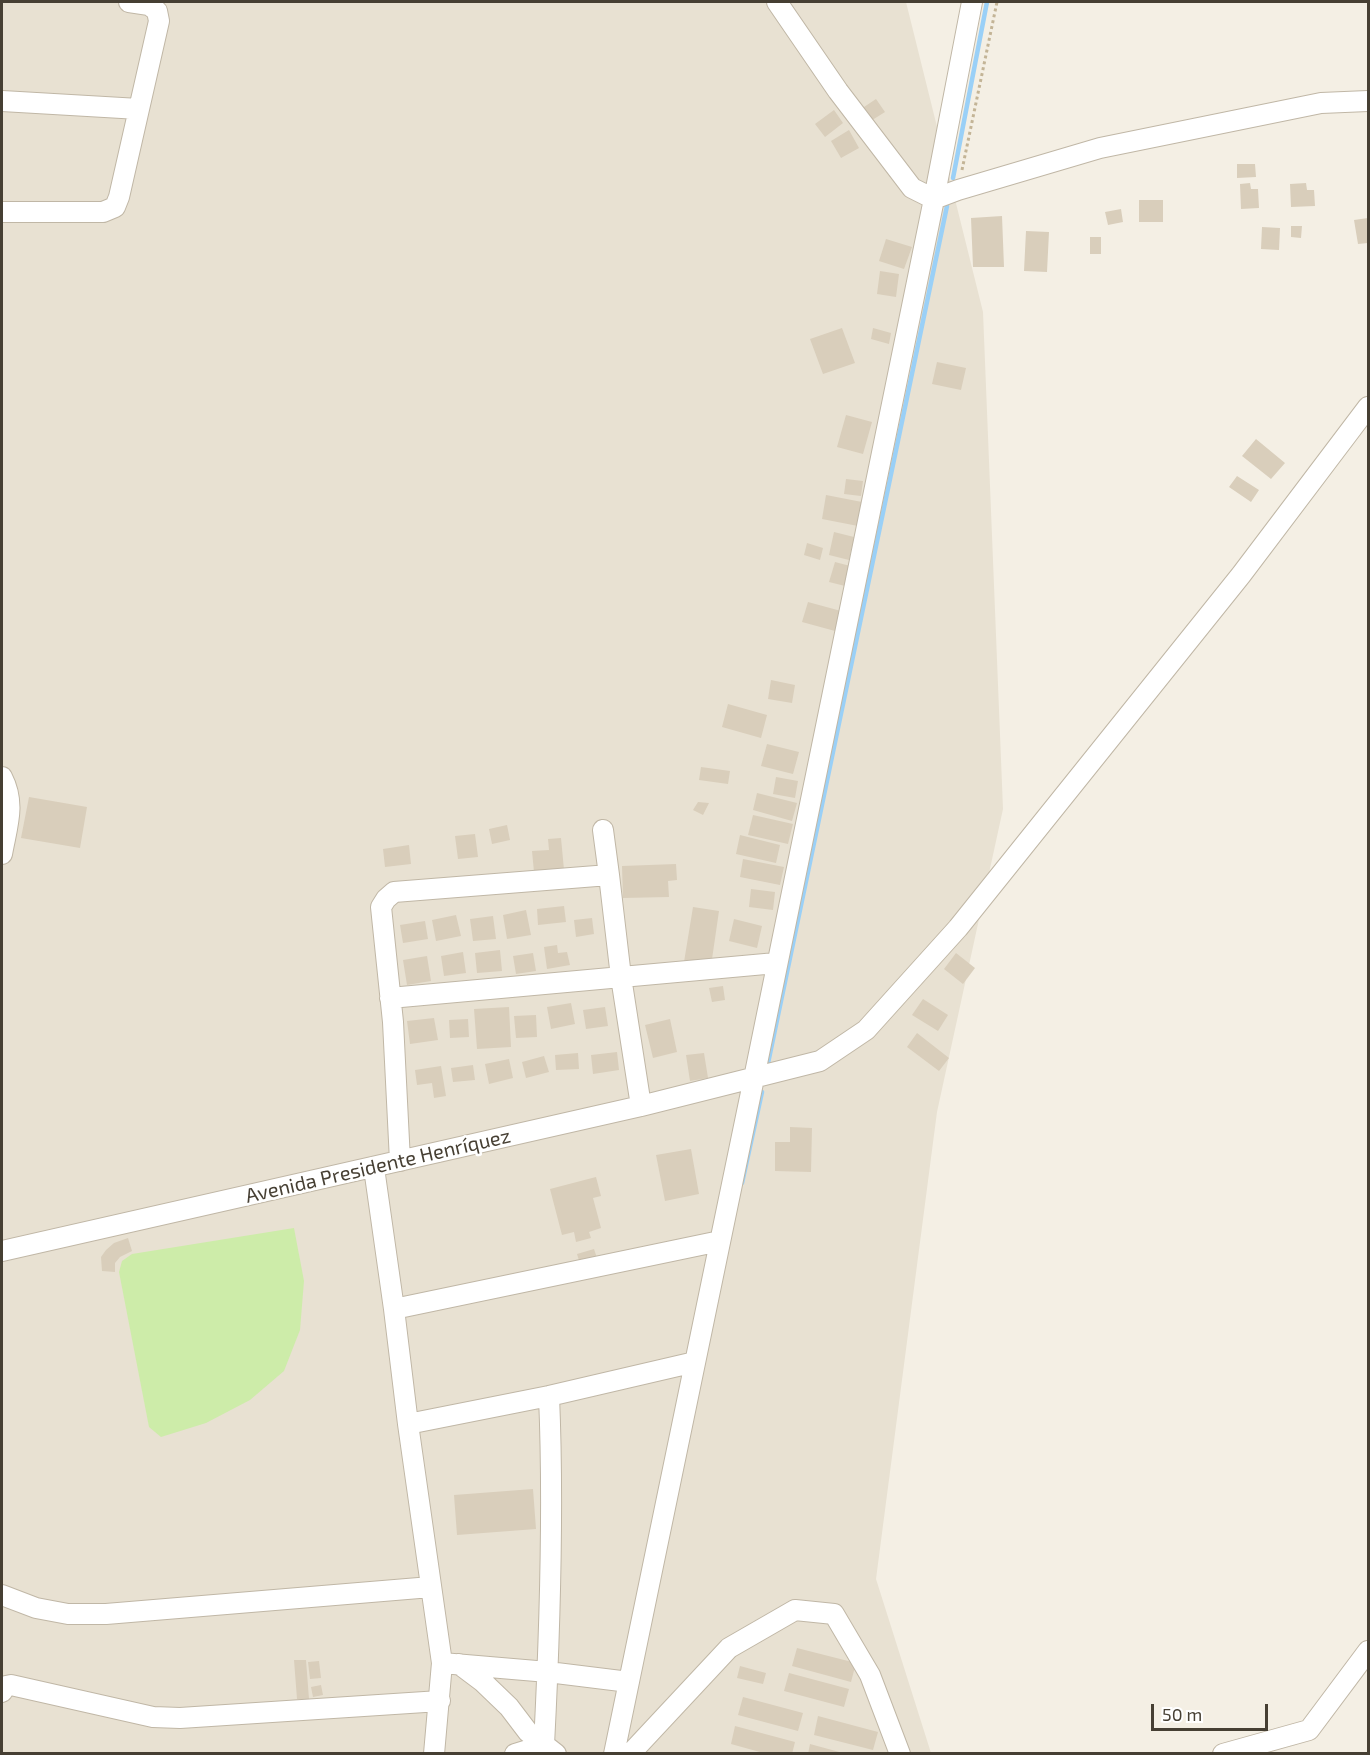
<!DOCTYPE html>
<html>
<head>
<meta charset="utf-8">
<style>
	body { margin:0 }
	#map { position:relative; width:1370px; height:1755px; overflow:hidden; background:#f4efe4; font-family:"Exo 2",sans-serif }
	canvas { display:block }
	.frame { position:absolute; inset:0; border:3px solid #463f33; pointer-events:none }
	.scale { position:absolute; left:1151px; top:1704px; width:117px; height:27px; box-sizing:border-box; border:3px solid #463f33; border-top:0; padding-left:8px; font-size:18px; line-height:21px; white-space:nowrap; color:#463f33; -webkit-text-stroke:4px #fff; paint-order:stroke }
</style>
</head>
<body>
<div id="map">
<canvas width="1370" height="1755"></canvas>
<div class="frame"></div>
<div class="scale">50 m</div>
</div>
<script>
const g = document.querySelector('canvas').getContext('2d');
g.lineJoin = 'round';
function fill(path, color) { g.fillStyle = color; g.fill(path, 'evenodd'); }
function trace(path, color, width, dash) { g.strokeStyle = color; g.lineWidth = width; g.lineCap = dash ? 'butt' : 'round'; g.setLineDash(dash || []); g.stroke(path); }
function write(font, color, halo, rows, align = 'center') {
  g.font = font + ' "Exo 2",sans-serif'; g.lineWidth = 5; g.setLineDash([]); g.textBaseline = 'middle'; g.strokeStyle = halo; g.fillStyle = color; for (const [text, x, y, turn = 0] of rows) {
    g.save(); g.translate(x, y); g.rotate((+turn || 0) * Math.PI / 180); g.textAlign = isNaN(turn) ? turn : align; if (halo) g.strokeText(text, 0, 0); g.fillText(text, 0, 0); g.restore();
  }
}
fill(new Path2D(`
	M 2,2 L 906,2 L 983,312 L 1003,809 L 937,1112 L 876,1579 L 931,1753 L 2,1754 Z`), '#e8e1d2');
fill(new Path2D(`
	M 294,1228 L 304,1281 L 300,1330 L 284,1371 L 250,1400 L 206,1423 L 161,1437 L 149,1427 L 119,1272 L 122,1261 L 132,1254 Z`), '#cdeca9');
trace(new Path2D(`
	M 953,178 L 987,2
	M 767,1068 L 947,206
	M 742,1183 L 762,1092`), '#9ad0f7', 4.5);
fill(new Path2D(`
	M 876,99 L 885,112 L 869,122 L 861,109 Z
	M 834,110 L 843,123 L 825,137 L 815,124 Z
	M 849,130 L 859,148 L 841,158 L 831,141 Z
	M 1237,164 L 1255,164 L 1256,177 L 1237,178 Z
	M 1250,183 L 1251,189 L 1258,189 L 1259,208 L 1241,209 L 1240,184 Z
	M 1306,183 L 1307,190 L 1314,190 L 1315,206 L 1291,207 L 1290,184 Z
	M 1139,200 L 1163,200 L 1163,222 L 1139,222 Z
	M 1121,209 L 1123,222 L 1108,225 L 1105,212 Z
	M 1002,216 L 1004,267 L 973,267 L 971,218 Z
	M 1368,218 L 1368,243 L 1358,244 L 1354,220 Z
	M 1291,226 L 1302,226 L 1301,238 L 1291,237 Z
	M 1262,227 L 1280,228 L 1279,250 L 1261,249 Z
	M 1026,231 L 1049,232 L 1047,272 L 1024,271 Z
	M 1090,237 L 1101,237 L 1101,254 L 1090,254 Z
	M 886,239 L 912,247 L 904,269 L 879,261 Z
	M 880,271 L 899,274 L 896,297 L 877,294 Z
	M 842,328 L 855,363 L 823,374 L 810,339 Z
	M 873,328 L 891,333 L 889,344 L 871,339 Z
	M 937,362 L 966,368 L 961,390 L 932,384 Z
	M 846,415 L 872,422 L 863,454 L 837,447 Z
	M 1256,439 L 1285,463 L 1271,479 L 1242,456 Z
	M 1237,476 L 1259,490 L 1251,502 L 1229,487 Z
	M 846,479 L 863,481 L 861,496 L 844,494 Z
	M 826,495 L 862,502 L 858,526 L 822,519 Z
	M 834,532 L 854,537 L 849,560 L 829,555 Z
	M 807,543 L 823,548 L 820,560 L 804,555 Z
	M 835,562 L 854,567 L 849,587 L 829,582 Z
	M 808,602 L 841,611 L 835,631 L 802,622 Z
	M 771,680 L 795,685 L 792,703 L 768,699 Z
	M 728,704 L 767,715 L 761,738 L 722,727 Z
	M 767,744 L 799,752 L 793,774 L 761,766 Z
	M 701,767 L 730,771 L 728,784 L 699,780 Z
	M 776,777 L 798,781 L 795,798 L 773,794 Z
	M 757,793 L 797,803 L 792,821 L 753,810 Z
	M 29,797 L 87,807 L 80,848 L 21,838 Z
	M 698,802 L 709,803 L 703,815 L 693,810 Z
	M 753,815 L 793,824 L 788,844 L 748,835 Z
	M 507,825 L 510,840 L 492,844 L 489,829 Z
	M 475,834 L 478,857 L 458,859 L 455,836 Z
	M 740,835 L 780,845 L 776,863 L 736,854 Z
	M 561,838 L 564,870 L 534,872 L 532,851 L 549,850 L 548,839 Z
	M 409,845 L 411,864 L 385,867 L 383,849 Z
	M 743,859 L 784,867 L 780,885 L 740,877 Z
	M 676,864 L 677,880 L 668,881 L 669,897 L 623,898 L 622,866 Z
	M 751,889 L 775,892 L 773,910 L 749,907 Z
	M 564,906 L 566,922 L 538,925 L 537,909 Z
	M 693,907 L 719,911 L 711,966 L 684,962 Z
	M 526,910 L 531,935 L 507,939 L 503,915 Z
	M 456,915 L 461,936 L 436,941 L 432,920 Z
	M 493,916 L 496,939 L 473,941 L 470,919 Z
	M 592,918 L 594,934 L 576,937 L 574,920 Z
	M 734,919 L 762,926 L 757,948 L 729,941 Z
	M 425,921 L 428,939 L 403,943 L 400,925 Z
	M 557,945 L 558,953 L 567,952 L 570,965 L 547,969 L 544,947 Z
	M 500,950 L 502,971 L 477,973 L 475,953 Z
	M 463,952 L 466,973 L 444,976 L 441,956 Z
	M 533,953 L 536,971 L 516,974 L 513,956 Z
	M 956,953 L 975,968 L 963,984 L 944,969 Z
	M 427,956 L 431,981 L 407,985 L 403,960 Z
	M 723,986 L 725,1000 L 712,1002 L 709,988 Z
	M 923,999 L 948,1015 L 938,1031 L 912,1015 Z
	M 571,1003 L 575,1024 L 551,1029 L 547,1007 Z
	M 509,1007 L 511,1047 L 477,1049 L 474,1009 Z
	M 605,1007 L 608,1026 L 586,1029 L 583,1010 Z
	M 536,1015 L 537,1037 L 516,1038 L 514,1016 Z
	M 434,1018 L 438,1040 L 410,1044 L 407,1021 Z
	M 468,1019 L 469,1037 L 450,1038 L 449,1020 Z
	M 670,1019 L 677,1052 L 653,1058 L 645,1025 Z
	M 917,1033 L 949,1058 L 939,1071 L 907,1047 Z
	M 617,1052 L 619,1070 L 593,1074 L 591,1055 Z
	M 578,1053 L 579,1069 L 556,1070 L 555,1055 Z
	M 704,1053 L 708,1078 L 690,1081 L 686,1055 Z
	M 544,1056 L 549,1072 L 526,1078 L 522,1062 Z
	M 509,1059 L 513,1078 L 489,1084 L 485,1064 Z
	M 473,1065 L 475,1080 L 453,1082 L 451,1068 Z
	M 441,1066 L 446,1096 L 434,1098 L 432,1083 L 417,1085 L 415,1070 Z
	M 790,1127 L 812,1128 L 811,1172 L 775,1171 L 775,1142 L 790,1142 Z
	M 691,1149 L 699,1194 L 665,1201 L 656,1155 Z
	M 596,1177 L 601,1196 L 593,1198 L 601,1228 L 589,1232 L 591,1238 L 576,1242 L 574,1232 L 562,1235 L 550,1189 Z
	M 128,1238 L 132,1251 L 120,1257 L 115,1263 L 115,1272 L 102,1271 L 101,1257 L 106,1250 L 114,1243 Z
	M 594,1249 L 598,1261 L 581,1267 L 577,1254 Z
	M 533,1489 L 536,1529 L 457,1535 L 454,1495 Z
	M 797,1648 L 856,1663 L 851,1682 L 792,1666 Z
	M 294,1660 L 306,1660 L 309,1699 L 297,1699 Z
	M 319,1661 L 321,1678 L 310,1679 L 308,1662 Z
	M 740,1666 L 766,1673 L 763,1684 L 737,1678 Z
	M 789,1673 L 849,1689 L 844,1707 L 784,1691 Z
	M 321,1685 L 323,1695 L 313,1697 L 311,1687 Z
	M 743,1697 L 803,1713 L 798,1731 L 738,1715 Z
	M 818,1716 L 878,1732 L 873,1750 L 814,1735 Z
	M 735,1726 L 795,1742 L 792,1754 L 767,1754 L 731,1744 Z
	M 810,1744 L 843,1753 L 843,1754 L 808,1754 Z`), '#d9cebb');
const minor = new Path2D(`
	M 777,2 L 838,91 L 912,188 L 934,199 L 958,190 L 1100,148 L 1321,103 L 1368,101
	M 2,101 L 139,109
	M 2,212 L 103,212 L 115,207 L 119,197 L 159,21 L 157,11 L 149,5 L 129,2
	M 2,777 C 16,804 7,826 2,854
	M 603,830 L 609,875
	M 390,998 L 776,963
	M 400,1161 L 393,1022 L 381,907 L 386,899 L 394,892 L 609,875 L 621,977 L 641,1106
	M 374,1168 L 394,1309 L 408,1424 L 442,1663 L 434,1754
	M 2,1251 L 641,1106 L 820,1061 L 866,1030 L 958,928 L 1241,575 L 1368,407
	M 394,1309 L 720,1241
	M 408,1424 L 549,1396 L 695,1362
	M 2,1595 L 36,1608 L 68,1614 L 106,1614 L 431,1587
	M 442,1663 L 548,1672 L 629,1682
	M 459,1664 L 483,1682 L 509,1707 L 528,1732 L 556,1754
	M 2,1692 L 6,1686 L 11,1685 L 153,1717 L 180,1718 L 440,1701
	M 515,1754 L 544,1745 C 550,1629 554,1512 549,1396
	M 614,1754 L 754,1078 L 934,199 L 972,2
	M 630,1754 L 729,1648 L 795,1610 L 834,1614 L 870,1675 L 900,1754
	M 1223,1754 L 1309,1730 L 1368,1651`);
trace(minor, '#c0b7a6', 22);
trace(new Path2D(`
	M 962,170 L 997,2`), '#c3b496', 3, [3, 3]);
trace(minor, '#fff', 20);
write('20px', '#463f33', '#fff', [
	["Avenida Presidente Henríquez",378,1166,-13]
]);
</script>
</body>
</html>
